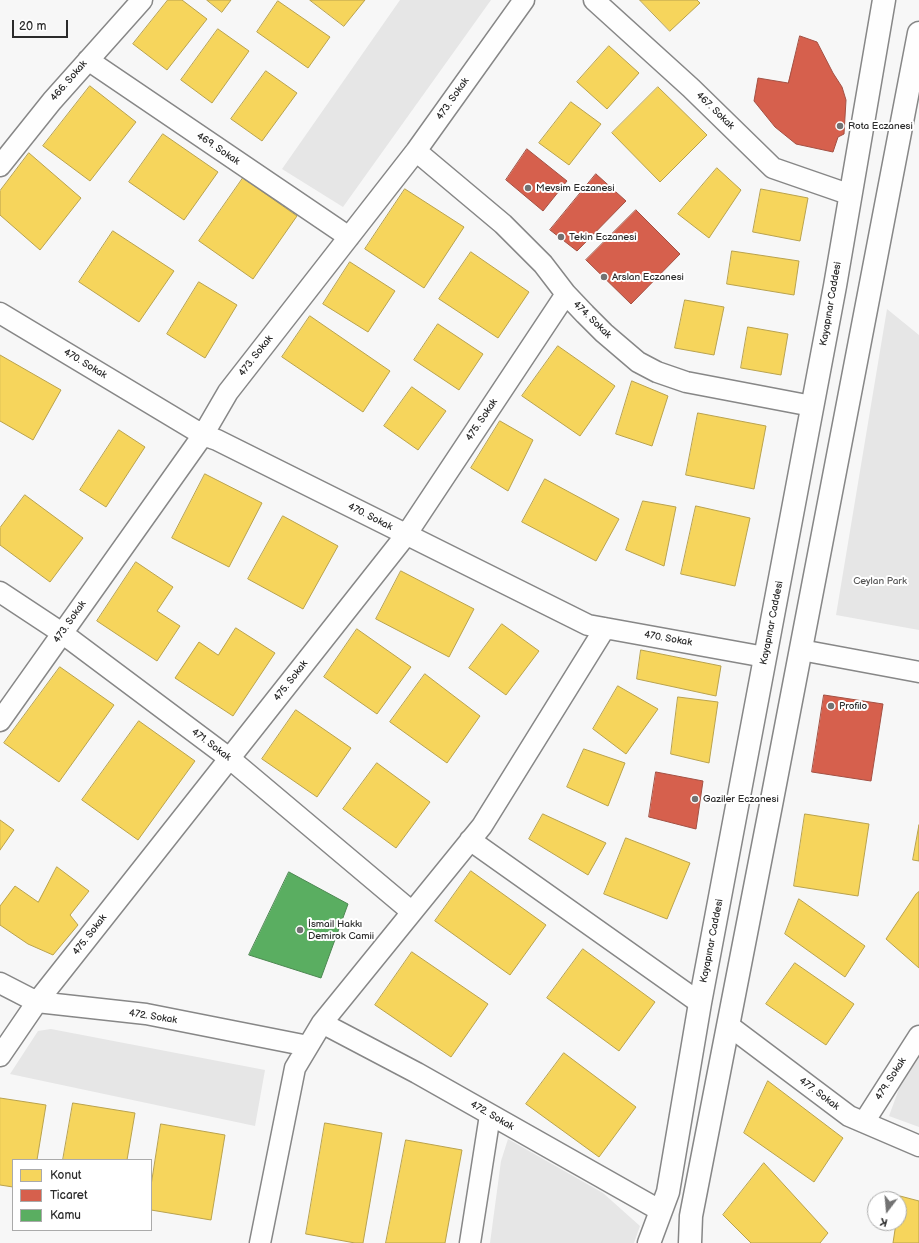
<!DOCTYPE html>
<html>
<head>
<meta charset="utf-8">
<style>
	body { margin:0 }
	#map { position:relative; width:919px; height:1243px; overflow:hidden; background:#f7f7f7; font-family:"Balsamiq Sans",sans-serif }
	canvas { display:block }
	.legend { position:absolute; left:12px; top:1159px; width:140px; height:72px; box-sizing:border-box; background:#fff; border:1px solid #aaa; margin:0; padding:5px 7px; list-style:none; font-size:12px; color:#2b2b2b }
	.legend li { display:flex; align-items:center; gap:8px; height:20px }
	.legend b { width:20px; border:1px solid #aaa }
	.north { position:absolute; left:867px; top:1191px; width:40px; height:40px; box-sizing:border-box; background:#fff; border:1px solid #aaa; border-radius:50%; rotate:196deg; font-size:11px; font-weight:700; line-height:16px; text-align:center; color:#2b2b2b }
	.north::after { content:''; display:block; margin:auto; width:14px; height:18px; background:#727272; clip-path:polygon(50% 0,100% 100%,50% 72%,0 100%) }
	.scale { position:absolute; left:12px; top:20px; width:56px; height:18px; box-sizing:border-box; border:2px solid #2b2b2b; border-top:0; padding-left:5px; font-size:12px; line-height:14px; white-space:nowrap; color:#2b2b2b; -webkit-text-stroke:3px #fff; paint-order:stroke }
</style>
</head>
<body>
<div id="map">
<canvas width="919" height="1243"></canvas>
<ul class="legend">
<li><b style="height:11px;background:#f6d55c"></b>Konut</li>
<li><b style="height:11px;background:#d6604d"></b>Ticaret</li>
<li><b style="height:11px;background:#5aae61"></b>Kamu</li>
</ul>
<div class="north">K</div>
<div class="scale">20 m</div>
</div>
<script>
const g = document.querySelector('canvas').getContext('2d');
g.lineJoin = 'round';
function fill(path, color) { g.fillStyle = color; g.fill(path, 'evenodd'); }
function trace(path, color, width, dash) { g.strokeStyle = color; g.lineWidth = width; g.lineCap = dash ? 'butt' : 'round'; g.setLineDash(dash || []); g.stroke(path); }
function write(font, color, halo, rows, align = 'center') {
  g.font = font + ' "Balsamiq Sans",sans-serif'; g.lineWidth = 4; g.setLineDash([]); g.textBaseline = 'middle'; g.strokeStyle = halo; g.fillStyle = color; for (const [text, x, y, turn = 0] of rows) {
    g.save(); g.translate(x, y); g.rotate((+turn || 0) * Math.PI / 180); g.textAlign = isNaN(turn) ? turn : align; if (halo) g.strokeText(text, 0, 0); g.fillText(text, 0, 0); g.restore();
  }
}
fill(new Path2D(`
	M 400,0 L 491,0 L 343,207 L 282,169 Z
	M 887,309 L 919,335 L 919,630 L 836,615 Z
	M 51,1029 L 265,1070 L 255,1126 L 10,1074 L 38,1031 Z
	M 919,1057 L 919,1127 L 889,1116 L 900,1086 Z
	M 508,1139 L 603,1193 L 640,1226 L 634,1243 L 490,1243 L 501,1161 Z`), '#e6e6e6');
const homes = new Path2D(`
	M 168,0 L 182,0 L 207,19 L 167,70 L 133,44 Z
	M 207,0 L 231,0 L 222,12 Z
	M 310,0 L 365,0 L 344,26 Z
	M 640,0 L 697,0 L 700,3 L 670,31 Z
	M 278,1 L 330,37 L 308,68 L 257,32 Z
	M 218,29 L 249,51 L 212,103 L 181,80 Z
	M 609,46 L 639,73 L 607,109 L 577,82 Z
	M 266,71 L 297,93 L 262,141 L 231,119 Z
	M 90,86 L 136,122 L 90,181 L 43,146 Z
	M 658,87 L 707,135 L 660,182 L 612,133 Z
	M 571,102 L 601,124 L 569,165 L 539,143 Z
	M 163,134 L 218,172 L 184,220 L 129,182 Z
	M 29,153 L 81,198 L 40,250 L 0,215 L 0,191 Z
	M 717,168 L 741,190 L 709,238 L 678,214 Z
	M 243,178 L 297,216 L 253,279 L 199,241 Z
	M 405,189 L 464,227 L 424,288 L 365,249 Z
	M 761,189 L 808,198 L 800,241 L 753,232 Z
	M 113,231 L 174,271 L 139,322 L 79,282 Z
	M 732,251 L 799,261 L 794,295 L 727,284 Z
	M 471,252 L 529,292 L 498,338 L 439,299 Z
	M 350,262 L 395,291 L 368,332 L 323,304 Z
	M 199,282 L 237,305 L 205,358 L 167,334 Z
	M 685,300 L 724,307 L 714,355 L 675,348 Z
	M 310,316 L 390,371 L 363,412 L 282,357 Z
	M 438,324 L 483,354 L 459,390 L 414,360 Z
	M 748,327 L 788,334 L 781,375 L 741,368 Z
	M 558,346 L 615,386 L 580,436 L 522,396 Z
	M 0,355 L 61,390 L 33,440 L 0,421 Z
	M 632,381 L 668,396 L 652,446 L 616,434 Z
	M 412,387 L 446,411 L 418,450 L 384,426 Z
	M 698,413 L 766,426 L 754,489 L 686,475 Z
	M 500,421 L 533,440 L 508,491 L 471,468 Z
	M 119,430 L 145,447 L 106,507 L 80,490 Z
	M 205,474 L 262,503 L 229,567 L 172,538 Z
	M 545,479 L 619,519 L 596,561 L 522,522 Z
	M 25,495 L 83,538 L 50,582 L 0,545 L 0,528 Z
	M 643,501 L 676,507 L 664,566 L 626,550 Z
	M 696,506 L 750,518 L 735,586 L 681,574 Z
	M 283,516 L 338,546 L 303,609 L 248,579 Z
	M 136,562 L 173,587 L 157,611 L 180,626 L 157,661 L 97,621 Z
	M 401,571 L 474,609 L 449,657 L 376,619 Z
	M 502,624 L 539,651 L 506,695 L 469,668 Z
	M 236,628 L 275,653 L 233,716 L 175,678 L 199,642 L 218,655 Z
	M 357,629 L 411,667 L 377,714 L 324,677 Z
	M 641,650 L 721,666 L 716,696 L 637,679 Z
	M 60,667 L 114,705 L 59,782 L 4,743 Z
	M 425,674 L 480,716 L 447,763 L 390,722 Z
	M 618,686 L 658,709 L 626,754 L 593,729 Z
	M 678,697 L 718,702 L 709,763 L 671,754 Z
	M 296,710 L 351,748 L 317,797 L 262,759 Z
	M 139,721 L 195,761 L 138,840 L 82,800 Z
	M 584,749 L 625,763 L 608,806 L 567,787 Z
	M 377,763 L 430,802 L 396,848 L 343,809 Z
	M 543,814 L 606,843 L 588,875 L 529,839 Z
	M 805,814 L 869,824 L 858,896 L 794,886 Z
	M 0,820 L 14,830 L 0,850 Z
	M 919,825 L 919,861 L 913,860 Z
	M 626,838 L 690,863 L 667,919 L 604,894 Z
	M 57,867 L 89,891 L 70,915 L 78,925 L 53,955 L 28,944 L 0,925 L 0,906 L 15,886 L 38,902 Z
	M 471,871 L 546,925 L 510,975 L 435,921 Z
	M 919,892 L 919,968 L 886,939 L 916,894 Z
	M 799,899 L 865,946 L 845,977 L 785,934 Z
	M 583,949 L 655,1002 L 619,1051 L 547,998 Z
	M 412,952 L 488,1004 L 451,1057 L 375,1005 Z
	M 795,963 L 854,1004 L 826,1045 L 766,1004 Z
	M 564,1053 L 636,1107 L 599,1157 L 526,1104 Z
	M 768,1081 L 843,1138 L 814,1182 L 744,1133 Z
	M 0,1098 L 46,1105 L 37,1160 L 13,1160 L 13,1187 L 0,1185 Z
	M 73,1103 L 135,1113 L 127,1160 L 63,1160 Z
	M 325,1123 L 382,1133 L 363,1243 L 355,1243 L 306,1234 Z
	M 161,1124 L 225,1135 L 211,1220 L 151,1210 L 151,1186 Z
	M 406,1140 L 462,1150 L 445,1243 L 386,1243 Z
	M 764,1163 L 828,1233 L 820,1243 L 751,1243 L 723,1215 Z
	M 900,1196 L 919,1201 L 919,1243 L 893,1243 L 896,1223 L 899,1223 Z`);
fill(homes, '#f6d55c');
trace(homes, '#b9a24d', 1);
const shops = new Path2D(`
	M 800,36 L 817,42 L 833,73 L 842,87 L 846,100 L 844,134 L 838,137 L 833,152 L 796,144 L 775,127 L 754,101 L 758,78 L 788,83 Z
	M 527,149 L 567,181 L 543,211 L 506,180 Z
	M 596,174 L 626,201 L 577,251 L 550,230 Z
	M 636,210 L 680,254 L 631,304 L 586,260 Z
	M 824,695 L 883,704 L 871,781 L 812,772 Z
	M 656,772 L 703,781 L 696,829 L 649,817 Z`);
fill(shops, '#d6604d');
trace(shops, '#a35043', 1);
const public = new Path2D(`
	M 289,872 L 348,904 L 321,978 L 249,955 Z`);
fill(public, '#5aae61');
trace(public, '#4c8751', 1);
const minor = new Path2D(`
	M 594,0 L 691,88 L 773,168 L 851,195
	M 88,60 L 349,237
	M 416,151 L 503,224 L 543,264 L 566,294 L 585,314 L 604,333 L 638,362 L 657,372 L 686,382 L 812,406
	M 0,166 L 52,101 L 142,0
	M 0,313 L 203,435 L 217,440 L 588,625 L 765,657
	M 0,592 L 62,633 L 229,758 L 412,912
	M 801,650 L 919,672
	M 0,721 L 203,435 L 228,392 L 416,151 L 524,0
	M 470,840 L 700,1003
	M 0,983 L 37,1002 L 146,1014 L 308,1046
	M 322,1023 L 417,1073 L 661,1211
	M 728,1025 L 849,1116 L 919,1146
	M 0,1056 L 37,1002 L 406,535 L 566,294
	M 864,1122 L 919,1036
	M 260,1243 L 295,1068 L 322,1023 L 482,826 L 605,628
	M 470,1243 L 490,1115`);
const secondary = new Path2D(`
	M 649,1243 L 668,1192 L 700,1003 L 835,286 L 884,0
	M 690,1243 L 691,1216 L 771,805 L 919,33`);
trace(minor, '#878787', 23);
trace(secondary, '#878787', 25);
trace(minor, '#fefefe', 20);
trace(secondary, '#fefefe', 22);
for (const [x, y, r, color] of [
	[840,126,4,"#727272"],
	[528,188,4,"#727272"],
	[561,237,4,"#727272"],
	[604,277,4,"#727272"],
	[831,706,4,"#727272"],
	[695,799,4,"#727272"],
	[300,930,4,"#727272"]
]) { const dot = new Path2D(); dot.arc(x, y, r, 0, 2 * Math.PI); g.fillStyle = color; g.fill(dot); trace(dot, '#fff', 1.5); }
write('10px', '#2b2b2b', '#fff', [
	["466. Sokak",69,81,-49],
	["473. Sokak",453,99,-55],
	["467. Sokak",715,111,44],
	["469. Sokak",218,149,34],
	["Kayapınar Caddesi",831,304,-80],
	["474. Sokak",592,320,44],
	["473. Sokak",256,356,-52],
	["470. Sokak",85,364,31],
	["475. Sokak",482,420,-56],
	["470. Sokak",370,517,27],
	["473. Sokak",70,622,-55],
	["Kayapınar Caddesi",772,623,-79],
	["470. Sokak",668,639,10],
	["475. Sokak",291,681,-52],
	["471. Sokak",211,745,37],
	["475. Sokak",90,935,-52],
	["Kayapınar Caddesi",712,941,-79],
	["472. Sokak",153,1017,9],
	["479. Sokak",891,1079,-57],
	["477. Sokak",819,1094,37],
	["472. Sokak",492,1116,30]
]);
write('10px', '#2b2b2b', '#fff', [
	["Rota Eczanesi",848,126],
	["Mevsim Eczanesi",536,188],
	["Tekin Eczanesi",569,237],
	["Arslan Eczanesi",612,277],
	["Profilo",839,706],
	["Gaziler Eczanesi",703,799],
	["İsmail Hakkı",308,924],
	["Demirok Camii",308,936]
], 'left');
write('10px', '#565656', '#fff', [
	["Ceylan Park",880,581]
]);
</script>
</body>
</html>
